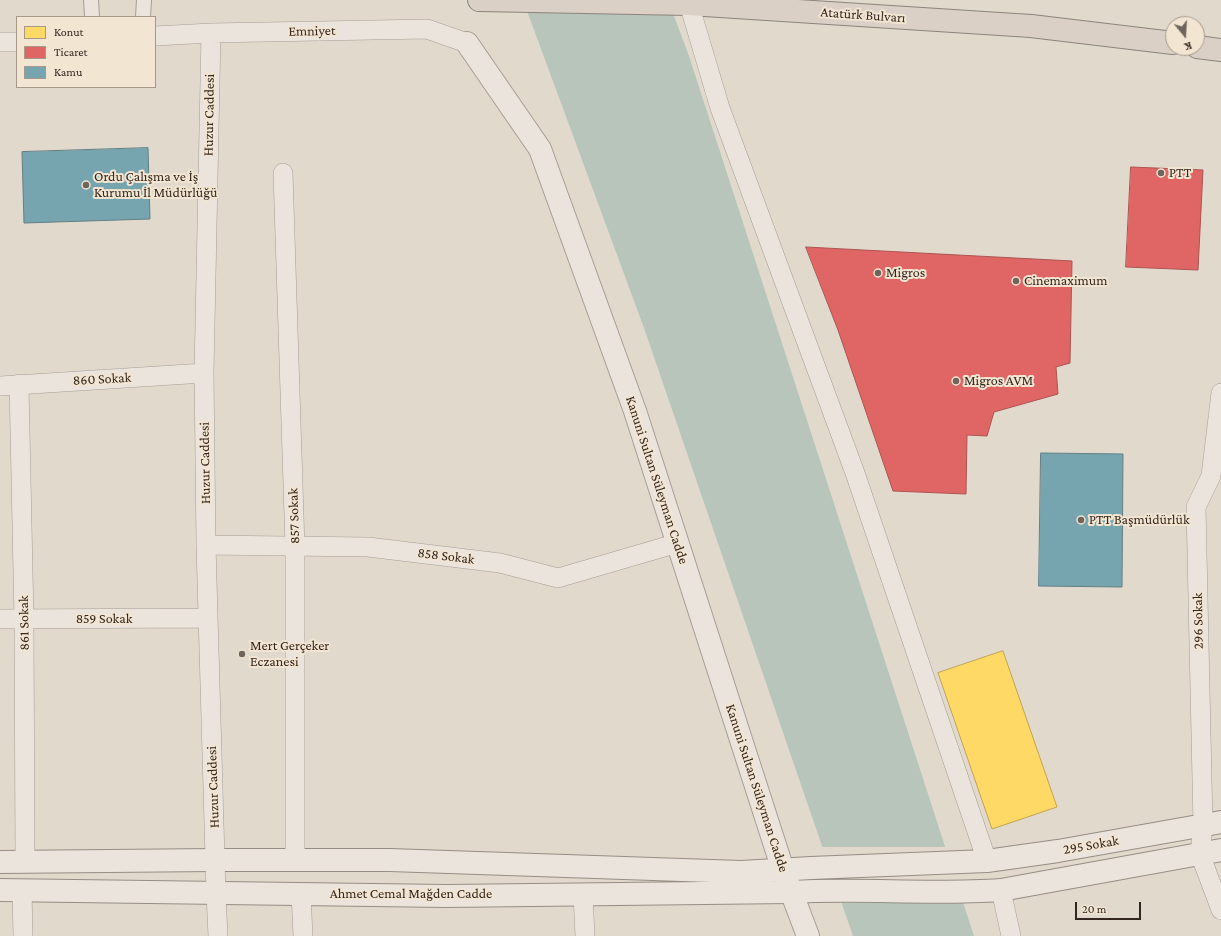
<!DOCTYPE html>
<html>
<head>
<meta charset="utf-8">
<style>
	body { margin:0 }
	#map { position:relative; width:1221px; height:936px; overflow:hidden; background:#e1d9cc; font-family:"Crimson Pro",serif }
	canvas { display:block }
	.legend { position:absolute; left:16px; top:16px; width:140px; height:72px; box-sizing:border-box; background:#f2e5d2; border:1px solid #a6998a; margin:0; padding:5px 7px; list-style:none; font-size:12px; color:#33261e }
	.legend li { display:flex; align-items:center; gap:8px; height:20px }
	.legend b { width:20px; border:1px solid #a6998a }
	.north { position:absolute; left:1165px; top:16px; width:40px; height:40px; box-sizing:border-box; background:#f2e5d2; border:1px solid #a6998a; border-radius:50%; rotate:162deg; font-size:11px; font-weight:700; line-height:16px; text-align:center; color:#33261e }
	.north::after { content:''; display:block; margin:auto; width:14px; height:18px; background:#70655b; clip-path:polygon(50% 0,100% 100%,50% 72%,0 100%) }
	.scale { position:absolute; left:1075px; top:902px; width:66px; height:18px; box-sizing:border-box; border:2px solid #33261e; border-top:0; padding-left:5px; font-size:12px; line-height:14px; white-space:nowrap; color:#33261e; -webkit-text-stroke:3px #f2e5d2; paint-order:stroke }
</style>
</head>
<body>
<div id="map">
<canvas width="1221" height="936"></canvas>
<ul class="legend">
<li><b style="height:11px;background:#ffd966"></b>Konut</li>
<li><b style="height:11px;background:#e06666"></b>Ticaret</li>
<li><b style="height:11px;background:#76a5af"></b>Kamu</li>
</ul>
<div class="north">K</div>
<div class="scale">20 m</div>
</div>
<script>
const g = document.querySelector('canvas').getContext('2d');
g.lineJoin = 'round';
function fill(path, color) { g.fillStyle = color; g.fill(path, 'evenodd'); }
function trace(path, color, width, dash) { g.strokeStyle = color; g.lineWidth = width; g.lineCap = dash ? 'butt' : 'round'; g.setLineDash(dash || []); g.stroke(path); }
function write(font, color, halo, rows, align = 'center') {
  g.font = font + ' "Crimson Pro",serif'; g.lineWidth = 4; g.setLineDash([]); g.textBaseline = 'middle'; g.strokeStyle = halo; g.fillStyle = color; for (const [text, x, y, turn = 0] of rows) {
    g.save(); g.translate(x, y); g.rotate((+turn || 0) * Math.PI / 180); g.textAlign = isNaN(turn) ? turn : align; if (halo) g.strokeText(text, 0, 0); g.fillText(text, 0, 0); g.restore();
  }
}
fill(new Path2D(`
	M 523,0 L 668,0 L 689,56 L 974,936 L 853,936 L 644,328 Z`), '#b7c5ba');
fill(new Path2D(`
	M 820,847 L 947,847 L 965,903 L 839,903 Z`), '#e1d9cc');
const homes = new Path2D(`
	M 1003,651 L 1057,807 L 992,829 L 938,673 Z`);
fill(homes, '#ffd966');
trace(homes, '#c2a350', 1);
const shops = new Path2D(`
	M 1131,167 L 1203,170 L 1198,270 L 1126,267 Z
	M 806,247 L 1072,261 L 1070,363 L 1056,367 L 1058,394 L 994,412 L 987,436 L 967,435 L 966,494 L 893,491 L 838,330 Z`);
fill(shops, '#e06666');
trace(shops, '#ac5350', 1);
const public = new Path2D(`
	M 148,148 L 150,219 L 24,223 L 22,152 Z
	M 1041,453 L 1123,454 L 1122,587 L 1039,586 Z`);
fill(public, '#76a5af');
trace(public, '#627f84', 1);
const pedestrian = new Path2D(`
	M 91,0 L 92,17
	M 143,17 L 144,0`);
const minor = new Path2D(`
	M 689,4 L 720,108 L 855,473 L 987,861
	M 211,33 L 204,373 L 206,545 L 216,893 L 218,936
	M 155,36 L 211,33 L 427,29 L 467,43
	M 0,42 L 17,42
	M 283,173 L 295,547 L 295,859
	M 19,384 L 24,619 L 25,862
	M 0,386 L 204,373
	M 1221,393 L 1211,476 L 1196,507 L 1203,825 L 1200,854 L 1221,910
	M 206,545 L 368,547 L 500,563 L 558,578 L 678,543
	M 0,619 L 208,618
	M 22,890 L 23,936
	M 1001,890 L 1011,936
	M 301,894 L 303,936
	M 583,894 L 585,936`);
const tertiary = new Path2D(`
	M 467,43 L 540,149 L 635,411 L 783,870 L 808,936`);
const secondary = new Path2D(`
	M 0,862 L 215,860 L 390,860 L 741,872 L 811,868 L 987,861 L 1058,851 L 1221,822
	M 0,890 L 446,896 L 791,892 C 861,888 931,895 1001,890 L 1221,850`);
const trunk = new Path2D(`
	M 479,0 L 689,4 L 1031,26 L 1173,43
	M 1197,47 L 1221,50`);
trace(pedestrian, '#a69e95', 16);
trace(minor, '#a69e95', 20);
trace(tertiary, '#a69e95', 24);
trace(secondary, '#968e85', 24);
trace(trunk, '#8c847c', 24);
trace(pedestrian, '#eae4dc', 14);
trace(minor, '#eae4dc', 19);
trace(tertiary, '#eae4dc', 22);
trace(secondary, '#eae4dc', 22);
trace(trunk, '#dad0c6', 22);
for (const [x, y, r, color] of [
	[1161,173,4,"#70655b"],
	[86,185,4,"#70655b"],
	[878,273,4,"#70655b"],
	[1016,281,4,"#70655b"],
	[956,381,4,"#70655b"],
	[1081,520,4,"#70655b"],
	[242,654,4,"#70655b"]
]) { const dot = new Path2D(); dot.arc(x, y, r, 0, 2 * Math.PI); g.fillStyle = color; g.fill(dot); trace(dot, '#f2e5d2', 1.5); }
write('14px', '#33261e', '#f2e5d2', [
	["Atatürk Bulvarı",863,15,4],
	["Emniyet",312,31,-1],
	["Huzur Caddesi",209,115,-89],
	["860 Sokak",102,379,-3],
	["Huzur Caddesi",205,463,-91],
	["Kanuni Sultan Süleyman Cadde",657,480,72],
	["857 Sokak",294,516,-92],
	["858 Sokak",446,556,7],
	["859 Sokak",104,619],
	["296 Sokak",1198,621,-91],
	["861 Sokak",24,623,-91],
	["Huzur Caddesi",213,787,-92],
	["Kanuni Sultan Süleyman Cadde",757,788,72],
	["295 Sokak",1091,845,-10],
	["Ahmet Cemal Mağden Cadde",411,894]
]);
write('14px', '#33261e', '#f2e5d2', [
	["PTT",1169,173],
	["Ordu Çalışma ve İş",94,177],
	["Kurumu İl Müdürlüğü",94,193],
	["Migros",886,273],
	["Cinemaximum",1024,281],
	["Migros AVM",964,381],
	["PTT Başmüdürlük",1089,520],
	["Mert Gerçeker",250,646],
	["Eczanesi",250,662]
], 'left');
</script>
</body>
</html>
